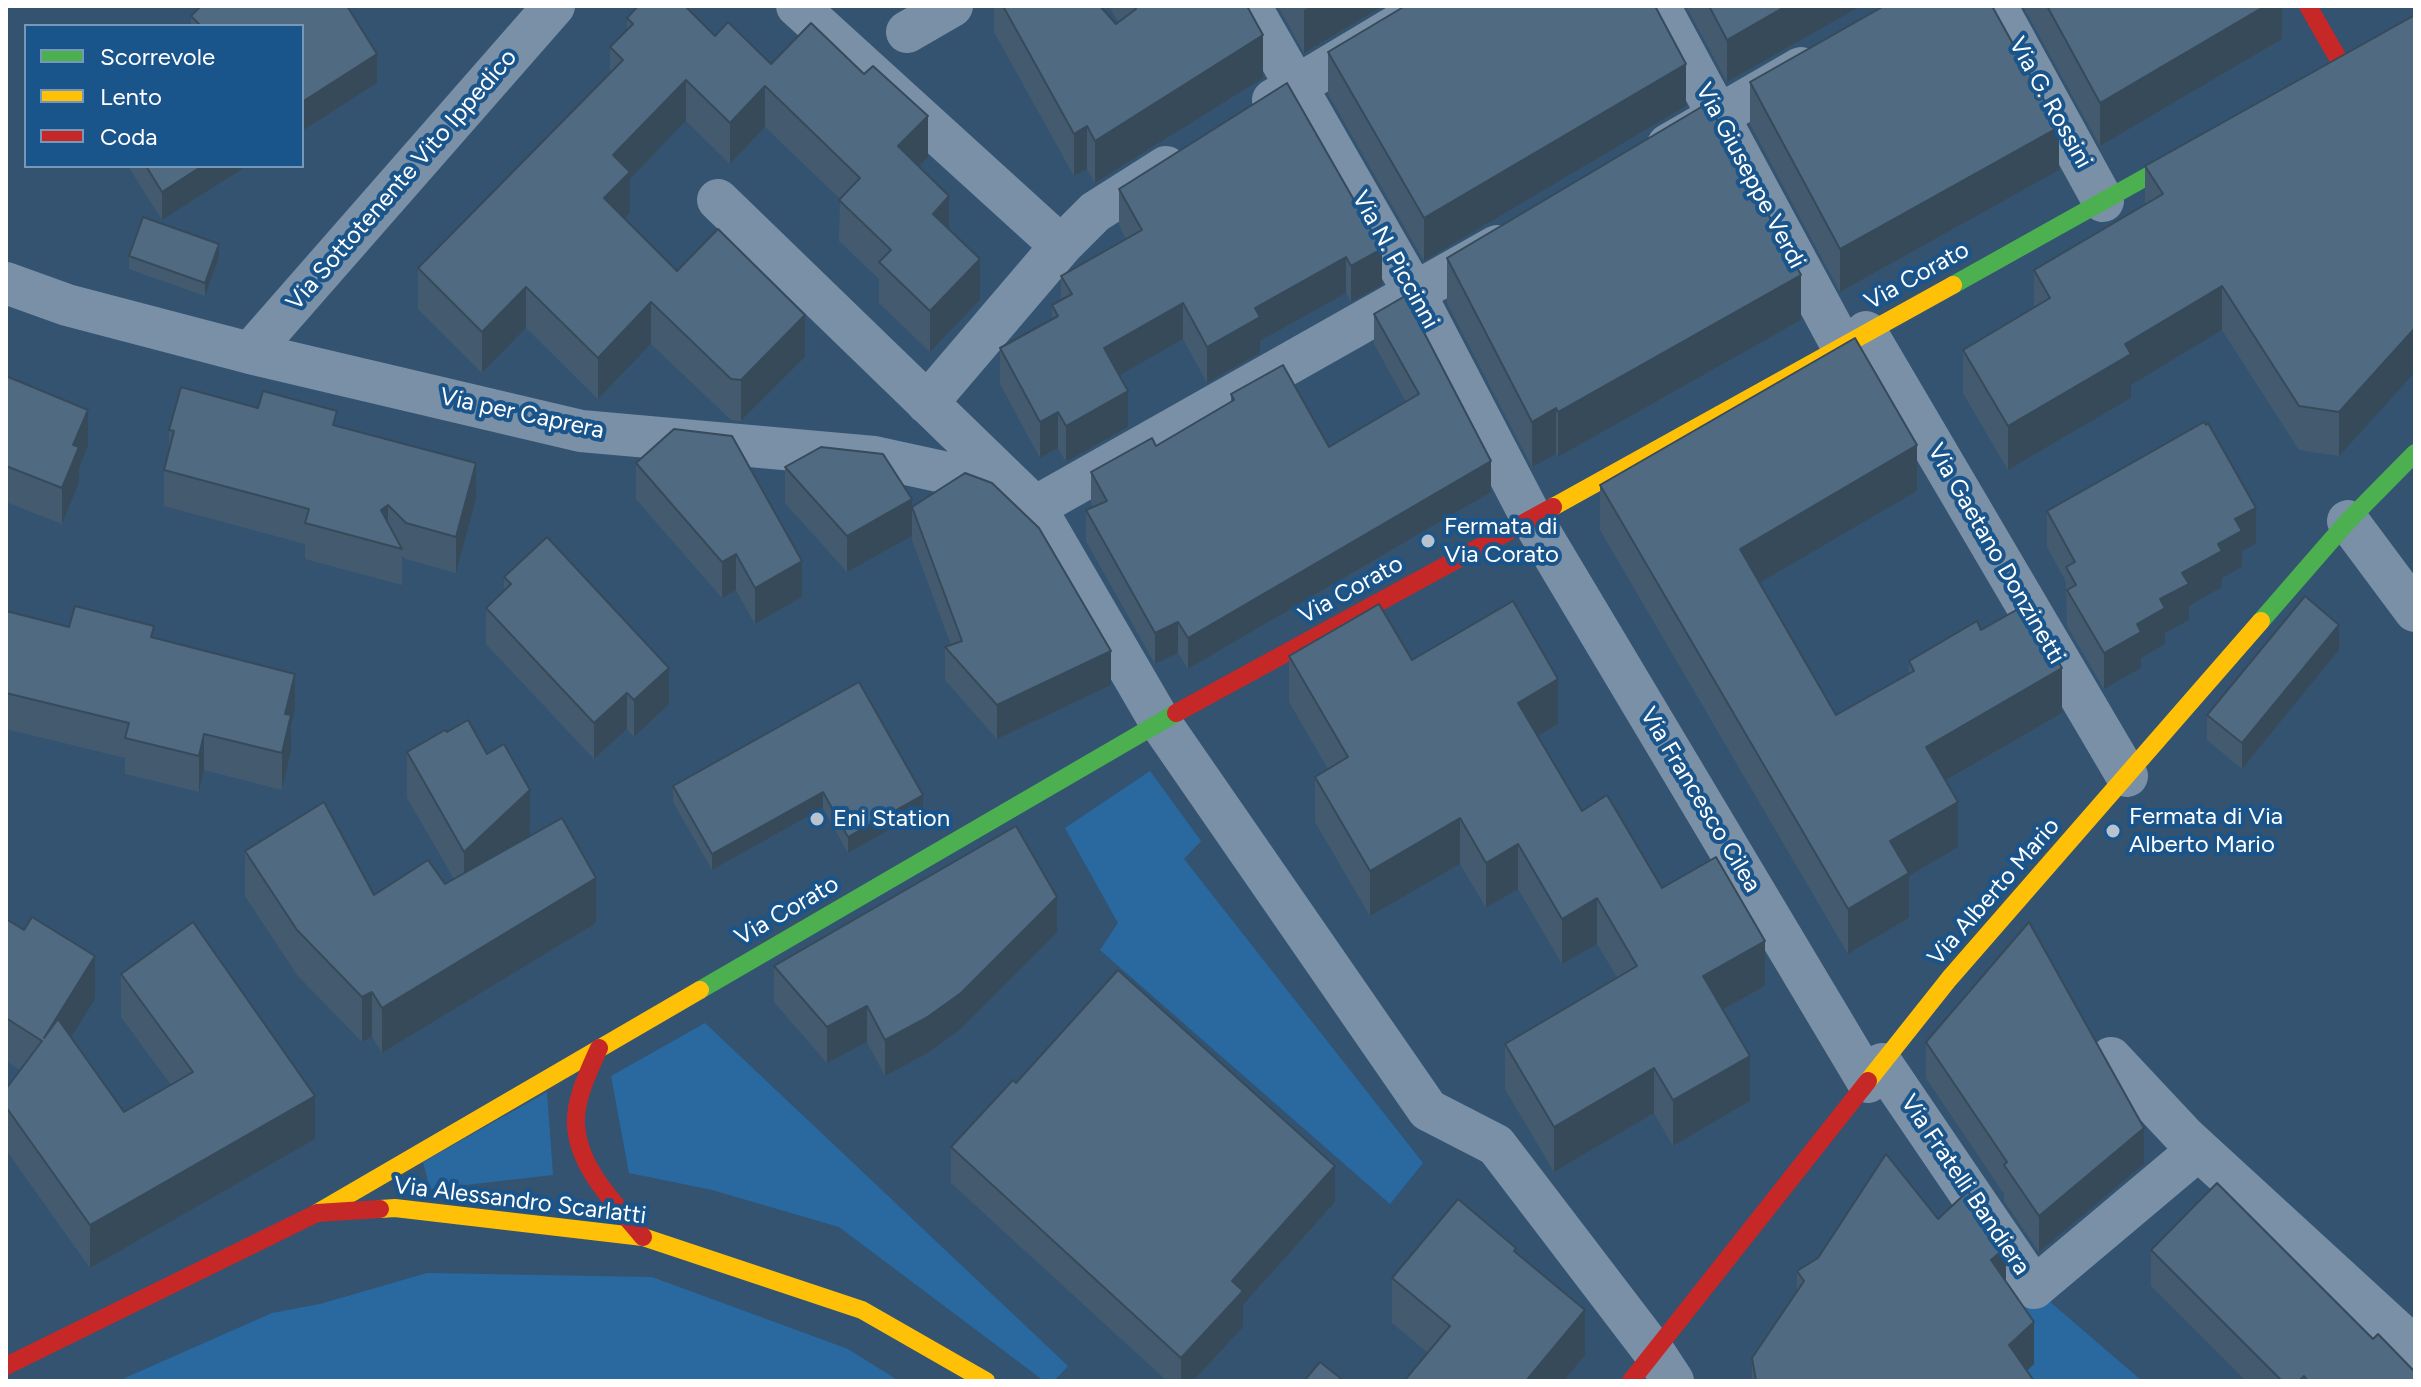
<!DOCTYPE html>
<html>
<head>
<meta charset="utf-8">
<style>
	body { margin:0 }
	#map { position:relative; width:2421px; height:1387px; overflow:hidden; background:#335371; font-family:Figtree,sans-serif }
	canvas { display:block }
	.frame { position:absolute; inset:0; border:8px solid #fff; pointer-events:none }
	.legend { position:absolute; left:24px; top:24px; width:280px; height:144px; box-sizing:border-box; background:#19548b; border:2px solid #7598b9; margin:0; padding:10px 14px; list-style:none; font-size:24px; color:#fff }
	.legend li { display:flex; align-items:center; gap:16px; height:40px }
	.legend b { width:40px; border:2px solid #7598b9 }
</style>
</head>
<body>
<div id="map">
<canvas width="2421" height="1387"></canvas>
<div class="frame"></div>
<ul class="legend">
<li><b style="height:10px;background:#4caf50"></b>Scorrevole</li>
<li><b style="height:10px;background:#ffc107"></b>Lento</li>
<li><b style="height:10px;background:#c62828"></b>Coda</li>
</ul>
</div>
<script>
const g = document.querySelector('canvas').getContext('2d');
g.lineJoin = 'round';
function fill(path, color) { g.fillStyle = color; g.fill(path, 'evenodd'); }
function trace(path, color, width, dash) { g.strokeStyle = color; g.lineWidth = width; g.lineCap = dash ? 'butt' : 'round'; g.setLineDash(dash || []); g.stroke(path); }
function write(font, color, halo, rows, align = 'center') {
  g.font = font + ' Figtree,sans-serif'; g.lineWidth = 8; g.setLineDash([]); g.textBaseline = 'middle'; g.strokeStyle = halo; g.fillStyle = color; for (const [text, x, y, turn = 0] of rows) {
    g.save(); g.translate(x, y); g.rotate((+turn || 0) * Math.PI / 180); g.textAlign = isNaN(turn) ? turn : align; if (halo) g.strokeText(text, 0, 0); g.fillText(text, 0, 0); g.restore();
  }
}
fill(new Path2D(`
	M 1150,771 L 1201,841 L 1184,859 L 1423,1163 L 1390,1204 L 1100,950 L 1118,923 L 1065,828 Z
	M 705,1023 L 1068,1366 L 1054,1381 L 1044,1381 L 839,1227 L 712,1190 L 629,1173 L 611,1076 Z
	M 547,1092 L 553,1175 L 430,1189 L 423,1162 Z
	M 427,1273 L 652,1277 L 848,1349 L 899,1381 L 118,1381 L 272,1313 L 320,1304 Z
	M 2034,1288 L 2142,1381 L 2016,1381 L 2002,1318 Z`), '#2969a0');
trace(new Path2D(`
	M 797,6 L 1061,246 L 927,403
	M 1250,6 L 1415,294 L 1532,519 L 1868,1082
	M 1659,6 L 1842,346
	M 1996,6 L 2103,201
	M 907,32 L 952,6
	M 1273,100 L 1430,6
	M 1668,145 L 1801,68
	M 718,200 L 1035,507 L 1497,246
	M 1061,246 L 1095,212 L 1166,167
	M 6,283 L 67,305 L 250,353 L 581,431 L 874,457 L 943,472 L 1035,507 L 1160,722 L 1428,1110 L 1496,1145 L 1654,1352 L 1673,1381
	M 1866,332 L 2127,776
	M 250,353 L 554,6
	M 2348,521 L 2415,611
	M 2111,1058 L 2186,1138 L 2415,1348
	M 1882,1064 L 2034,1288 L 2198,1150`), '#7a90a6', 42);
trace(new Path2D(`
	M 1953,285 L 2198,148
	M 2261,621 L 2348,521 L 2415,453
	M 700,990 L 1176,713`), '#4caf50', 18);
trace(new Path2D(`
	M 1553,507 L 1953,285
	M 1868,1081 L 1949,979 L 2261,621
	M 380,1209 L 395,1208 L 643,1237 L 862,1310 L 986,1381
	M 317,1213 L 700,990`), '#ffc107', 18);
trace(new Path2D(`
	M 2308,6 L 2343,67
	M 1176,713 L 1553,507
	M 599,1048 C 589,1071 574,1100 576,1126 C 579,1170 617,1205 643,1237
	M 6,1366 L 317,1213 L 380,1209
	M 1631,1381 L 1868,1081`), '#c62828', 18);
fill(new Path2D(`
	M 201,6 L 347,6 L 377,54 L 377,83 L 302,131 L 302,26 L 191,26 L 191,16 Z
	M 994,6 L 1100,6 L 1116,24 L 1118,22 L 1109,6 L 1247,6 L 1263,78 L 1095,183 L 1087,169 L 1074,176 L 994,32 Z
	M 1278,6 L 1383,6 L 1304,53 Z
	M 1686,6 L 1861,6 L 1727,82 Z
	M 2023,6 L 2282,6 L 2282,39 L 2100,146 Z
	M 2415,15 L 2339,456 L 2299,450 L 2222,330 L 2131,385 L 2131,398 L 2008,470 L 1963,393 L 1963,350 L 2034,308 L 2034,270 L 2145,205 L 2145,166 Z
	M 627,18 L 715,36 L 771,64 L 928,157 L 919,166 L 949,229 L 980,300 L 930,352 L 879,303 L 879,279 L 839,241 L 840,199 L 765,127 L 730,164 L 686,121 L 630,179 L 630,213 L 624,218 L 677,271 L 805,357 L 741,421 L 731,420 L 651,344 L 598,399 L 526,328 L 482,373 L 418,309 L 418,268 L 610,73 L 610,47 L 627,30 Z
	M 1328,52 L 1686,106 L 1424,261 L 1328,94 Z
	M 1750,82 L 2059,170 L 1840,292 L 1750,124 Z
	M 1287,83 L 1382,285 L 1351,302 L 1346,293 L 1260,341 L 1260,353 L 1207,383 L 1183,339 L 1119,375 L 1128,427 L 1066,462 L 1058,448 L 1040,458 L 1000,384 L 1000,348 L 1052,319 L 1052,305 L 1061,300 L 1061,276 L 1126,239 L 1119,225 L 1119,189 Z
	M 128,166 L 247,166 L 162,220 Z
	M 129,256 L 219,257 L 205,296 L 129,269 Z
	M 1447,258 L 1801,320 L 1558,457 L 1556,454 L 1532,467 L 1447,303 Z
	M 1374,314 L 1491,492 L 1188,669 L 1178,653 L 1155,664 L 1086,541 L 1086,510 L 1093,507 L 1091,503 L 1091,472 L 1156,446 L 1231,402 L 1231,394 L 1329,447 L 1406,402 L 1374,344 Z
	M 6,376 L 88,446 L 79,468 L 79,483 L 62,524 L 6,502 Z
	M 258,408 L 337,426 L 476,499 L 456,573 L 406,559 L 402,556 L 402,585 L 305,559 L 305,544 L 164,506 L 164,470 L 169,450 L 169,430 Z
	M 636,463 L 802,597 L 755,624 L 736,590 L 722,598 L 636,499 Z
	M 785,467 L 912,536 L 847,572 L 785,503 Z
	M 1600,485 L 1917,491 L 1759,582 L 1836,715 L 1909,674 L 1909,661 L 1981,630 L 2062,713 L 1946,781 L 1958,847 L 1909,876 L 1909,918 L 1848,954 L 1600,530 Z
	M 912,507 L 1111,685 L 997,739 L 945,680 L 945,647 L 951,645 L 912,540 Z
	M 2047,511 L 2256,544 L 2242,551 L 2242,567 L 2222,578 L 2222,587 L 2189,606 L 2189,620 L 2165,633 L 2165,644 L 2141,658 L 2141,668 L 2104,689 L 2067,626 L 2066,582 L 2047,547 Z
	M 504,577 L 669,704 L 634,737 L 627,729 L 594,759 L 486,644 L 486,608 L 504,590 Z
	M 6,611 L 69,627 L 154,638 L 295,710 L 291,726 L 291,751 L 282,790 L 204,770 L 199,792 L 125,774 L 125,758 L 6,729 Z
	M 2339,650 L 2242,769 L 2207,740 L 2207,715 Z
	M 1289,656 L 1412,660 L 1558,724 L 1538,736 L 1582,811 L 1765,986 L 1723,1010 L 1750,1101 L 1673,1146 L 1654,1113 L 1554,1172 L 1505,1089 L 1505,1044 L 1617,977 L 1597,944 L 1562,964 L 1518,889 L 1486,908 L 1460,864 L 1370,916 L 1315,822 L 1315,777 L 1328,769 L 1289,702 Z
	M 859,682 L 923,811 L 848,853 L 823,808 L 712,870 L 673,802 L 673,786 Z
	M 407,752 L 530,835 L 526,839 L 596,923 L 382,1053 L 372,1037 L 362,1042 L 297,975 L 245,896 L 245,851 L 374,895 L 445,884 L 454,879 L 407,798 Z
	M 6,919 L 95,999 L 71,1037 L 124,1112 L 171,1085 L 121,1017 L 121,974 L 315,1139 L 90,1268 L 6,1150 L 6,1089 L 20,1070 L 6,1061 Z
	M 1057,933 L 961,1029 L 926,1054 L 885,1076 L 867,1042 L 827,1063 L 774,1002 L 774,966 Z
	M 1926,1042 L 2144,1164 L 2039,1252 L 2004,1201 L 2004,1194 L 1926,1078 Z
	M 1016,1083 L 1335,1202 L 1243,1305 L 1243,1327 L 1193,1381 L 1167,1381 L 951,1183 L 951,1147 Z
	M 1938,1219 L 2006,1281 L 2034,1364 L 2027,1371 L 2034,1381 L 1752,1381 L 1752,1358 L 1797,1291 L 1797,1271 Z
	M 2151,1250 L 2373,1339 L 2415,1381 L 2246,1381 L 2151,1286 Z
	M 1516,1252 L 1585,1355 L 1564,1381 L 1404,1381 L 1428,1353 L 1392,1323 L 1392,1278 Z`), '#445b6f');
fill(new Path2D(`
	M 1311,6 L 1383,6 L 1304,53 L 1304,10 Z
	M 1786,6 L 1861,6 L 1727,82 L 1727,40 Z
	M 2265,6 L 2282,6 L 2282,39 L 2100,146 L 2100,103 Z
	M 1263,35 L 1263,78 L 1095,183 L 1095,141 Z
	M 377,54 L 377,83 L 302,131 L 302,102 Z
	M 1686,64 L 1686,106 L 1424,261 L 1424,218 Z
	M 686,80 L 686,121 L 630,179 L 630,213 L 604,239 L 604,198 L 613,155 Z
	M 765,86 L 765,127 L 730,164 L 730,123 Z
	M 928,116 L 928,157 L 898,188 L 898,146 Z
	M 1087,126 L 1087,169 L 1074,176 L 1074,134 Z
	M 2059,127 L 2059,170 L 1840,292 L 1840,249 Z
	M 202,166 L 247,166 L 162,220 L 162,192 Z
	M 949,196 L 949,238 L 933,214 Z
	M 219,244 L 219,257 L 205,296 L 205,283 Z
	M 1382,249 L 1382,285 L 1351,302 L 1351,266 Z
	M 1346,257 L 1346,293 L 1260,341 L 1260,353 L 1207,383 L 1207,347 L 1255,308 Z
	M 980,259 L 980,300 L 930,352 L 930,311 Z
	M 1801,275 L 1801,320 L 1558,457 L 1558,412 Z
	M 2222,286 L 2222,330 L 2131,385 L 2131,398 L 2008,470 L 2008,426 L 2125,344 Z
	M 526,287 L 526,328 L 482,373 L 482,332 Z
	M 651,302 L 651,344 L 598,399 L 598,358 Z
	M 1183,303 L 1183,339 L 1104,384 L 1104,348 Z
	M 805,315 L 805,357 L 741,421 L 741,380 Z
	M 2415,328 L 2415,372 L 2339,456 L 2339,412 Z
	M 1128,391 L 1128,427 L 1066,462 L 1066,426 Z
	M 1556,408 L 1556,454 L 1532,467 L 1532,422 Z
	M 88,410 L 88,446 L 79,468 L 79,483 L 62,524 L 62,488 L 73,445 Z
	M 1058,412 L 1058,448 L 1040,458 L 1040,422 Z
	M 1917,445 L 1917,491 L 1740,594 L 1740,549 Z
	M 1491,461 L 1491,492 L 1188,669 L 1188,638 Z
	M 476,463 L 476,499 L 456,573 L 456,537 Z
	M 912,499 L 912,536 L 847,572 L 847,536 Z
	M 388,505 L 388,541 L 381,510 Z
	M 2256,508 L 2256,544 L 2242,551 L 2242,567 L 2222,578 L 2222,587 L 2189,606 L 2189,620 L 2165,633 L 2165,644 L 2141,658 L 2141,668 L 2104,689 L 2104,653 L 2137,624 L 2182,573 L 2218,544 L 2235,519 Z
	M 736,554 L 736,590 L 722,598 L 722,562 Z
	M 802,561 L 802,597 L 755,624 L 755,588 Z
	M 1178,622 L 1178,653 L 1155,664 L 1155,633 Z
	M 2339,625 L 2339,650 L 2242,769 L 2242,743 Z
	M 1111,651 L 1111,685 L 997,739 L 997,705 Z
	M 669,668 L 669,704 L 634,737 L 634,700 Z
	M 2062,668 L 2062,713 L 1926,792 L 1926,747 Z
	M 295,674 L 295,710 L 291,726 L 291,751 L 282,790 L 282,753 L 285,714 Z
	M 1558,679 L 1558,724 L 1518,748 L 1518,703 Z
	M 627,693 L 627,729 L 594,759 L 594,723 Z
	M 204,734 L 204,770 L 199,792 L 199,756 Z
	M 530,790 L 530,835 L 464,897 L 464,852 Z
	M 823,792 L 823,808 L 712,870 L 712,854 Z
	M 923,795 L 923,811 L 848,853 L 848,837 Z
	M 1958,802 L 1958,847 L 1909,876 L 1909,918 L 1848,954 L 1848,909 L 1890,841 Z
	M 1460,818 L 1460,864 L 1370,916 L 1370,871 Z
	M 1518,844 L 1518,889 L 1486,908 L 1486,863 Z
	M 596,878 L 596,923 L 382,1053 L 382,1008 Z
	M 1057,897 L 1057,933 L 961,1029 L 926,1054 L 885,1076 L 885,1040 Z
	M 1597,898 L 1597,944 L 1562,964 L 1562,919 Z
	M 1765,941 L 1765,986 L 1703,1021 L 1703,976 Z
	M 95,956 L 95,999 L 44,1081 L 44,1038 Z
	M 372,992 L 372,1037 L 362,1042 L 362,997 Z
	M 867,1006 L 867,1042 L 827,1063 L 827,1027 Z
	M 1750,1056 L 1750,1101 L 1673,1146 L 1673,1100 Z
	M 1654,1068 L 1654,1113 L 1554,1172 L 1554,1127 Z
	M 315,1096 L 315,1139 L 90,1268 L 90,1225 Z
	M 2144,1128 L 2144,1164 L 2039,1252 L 2039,1216 Z
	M 1335,1166 L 1335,1202 L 1243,1305 L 1243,1327 L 1193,1381 L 1181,1381 L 1181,1358 L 1232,1281 Z
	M 2006,1247 L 2006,1289 L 1991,1260 Z
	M 1585,1310 L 1585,1355 L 1564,1381 L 1526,1381 Z
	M 2034,1322 L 2034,1364 L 2016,1381 L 2009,1345 Z`), '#374a5a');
const building = new Path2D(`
	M 201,6 L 347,6 L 377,54 L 302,102 L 302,26 L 201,26 L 191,16 Z
	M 638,6 L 685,6 L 715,36 L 728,22 L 771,64 L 811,23 L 864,74 L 873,66 L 928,116 L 898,146 L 949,196 L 933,214 L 980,259 L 930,311 L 879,262 L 891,250 L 839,200 L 860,178 L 765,86 L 730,123 L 686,80 L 613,155 L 630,172 L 604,198 L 677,271 L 718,229 L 805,315 L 741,380 L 731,379 L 651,302 L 598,358 L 526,287 L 482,332 L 418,268 L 623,60 L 610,47 L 633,24 L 627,18 Z
	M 1003,6 L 1100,6 L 1116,24 L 1136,9 L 1134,6 L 1247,6 L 1263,35 L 1095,141 L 1087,126 L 1074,134 Z
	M 1405,6 L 1655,6 L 1686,64 L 1424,218 L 1328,52 Z
	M 1709,6 L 1786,6 L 1727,40 Z
	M 1884,6 L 1992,6 L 2059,127 L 1840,249 L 1750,82 Z
	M 2047,6 L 2265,6 L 2100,103 Z
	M 2415,15 L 2415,328 L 2339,412 L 2299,406 L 2222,286 L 2125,344 L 2131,354 L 2008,426 L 1963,350 L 2050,298 L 2034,270 L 2163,194 L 2145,166 Z
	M 1287,83 L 1382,249 L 1351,266 L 1346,257 L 1255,308 L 1260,317 L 1207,347 L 1183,303 L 1104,348 L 1128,391 L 1066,426 L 1058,412 L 1040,422 L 1000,348 L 1058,316 L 1052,305 L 1072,294 L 1061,276 L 1142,230 L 1119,189 Z
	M 1708,103 L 1801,275 L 1558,412 L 1556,408 L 1532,422 L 1447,258 Z
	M 146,166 L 202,166 L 162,192 Z
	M 143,217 L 219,244 L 205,283 L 129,256 Z
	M 1405,296 L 1491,461 L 1188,638 L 1178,622 L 1155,633 L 1086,510 L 1107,501 L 1091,472 L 1152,438 L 1156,446 L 1234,400 L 1231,394 L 1283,365 L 1329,447 L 1419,394 L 1374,314 Z
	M 1855,338 L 1917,445 L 1740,549 L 1836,715 L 1914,671 L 1909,661 L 1977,621 L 1981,630 L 2025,605 L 2062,668 L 1926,747 L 1958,802 L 1890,841 L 1909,873 L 1848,909 L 1600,485 Z
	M 6,376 L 88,410 L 73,445 L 79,447 L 62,488 L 6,466 Z
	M 181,387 L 258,408 L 263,391 L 337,411 L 333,425 L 476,463 L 456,537 L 406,523 L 388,505 L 381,510 L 402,549 L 305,523 L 309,509 L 164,470 L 174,431 L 169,430 Z
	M 2204,422 L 2206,425 L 2208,423 L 2256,508 L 2235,519 L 2242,531 L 2218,544 L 2222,551 L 2182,573 L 2189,584 L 2160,599 L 2165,608 L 2137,624 L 2141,632 L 2104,653 L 2067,590 L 2076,585 L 2066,567 L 2075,562 L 2047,511 Z
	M 674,429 L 732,436 L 802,561 L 755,588 L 736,554 L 722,562 L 636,463 Z
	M 821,447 L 883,454 L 912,499 L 847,536 L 785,467 Z
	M 965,473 L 992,483 L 1039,528 L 1111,651 L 997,705 L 945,647 L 962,641 L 912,507 Z
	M 547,537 L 669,668 L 634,700 L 627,693 L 594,723 L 486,608 L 511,584 L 504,577 Z
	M 2305,596 L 2339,625 L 2242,743 L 2207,715 Z
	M 1513,601 L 1558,679 L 1518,703 L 1582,811 L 1607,795 L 1662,888 L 1716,857 L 1765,941 L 1703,976 L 1750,1056 L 1673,1100 L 1654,1068 L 1554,1127 L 1505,1044 L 1637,966 L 1597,898 L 1562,919 L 1518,844 L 1486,863 L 1460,818 L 1370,871 L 1315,777 L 1348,757 L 1289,656 L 1379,604 L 1412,660 Z
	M 75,606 L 154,626 L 151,637 L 295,674 L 285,714 L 291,715 L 282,753 L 204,734 L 199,756 L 125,738 L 129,723 L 6,693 L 6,611 L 69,627 Z
	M 859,682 L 923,795 L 848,837 L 823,792 L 712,854 L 673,786 Z
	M 468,720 L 487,754 L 504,744 L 530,790 L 464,852 L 407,752 L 445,730 L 447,732 Z
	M 324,802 L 374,895 L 428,860 L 445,884 L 562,818 L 596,878 L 382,1008 L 372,992 L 362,997 L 297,930 L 245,851 Z
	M 1016,826 L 1057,897 L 961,993 L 926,1018 L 885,1040 L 867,1006 L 827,1027 L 774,966 Z
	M 32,917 L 95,956 L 44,1038 L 58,1019 L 124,1112 L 193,1072 L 121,974 L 193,922 L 315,1096 L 90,1225 L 6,1107 L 6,1089 L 42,1041 L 6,1018 L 6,919 L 24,930 Z
	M 2029,922 L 2144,1128 L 2039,1216 L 2004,1165 L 2007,1162 L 1926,1042 Z
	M 1118,970 L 1335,1166 L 1232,1281 L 1243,1291 L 1181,1358 L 951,1147 L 1013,1080 L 1016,1083 Z
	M 1886,1154 L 1938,1219 L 1968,1191 L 2006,1247 L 1991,1260 L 2034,1322 L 2009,1345 L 2034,1381 L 1756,1381 L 1752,1358 L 1804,1281 L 1797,1271 L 1818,1258 Z
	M 2217,1183 L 2373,1339 L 2378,1334 L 2415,1372 L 2415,1381 L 2308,1381 L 2304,1376 L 2299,1381 L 2282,1381 L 2151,1250 Z
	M 1458,1199 L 1516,1248 L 1514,1251 L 1585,1310 L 1526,1381 L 1404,1381 L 1450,1326 L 1392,1278 Z
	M 1320,1362 L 1344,1381 L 1304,1381 Z`);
fill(building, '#4f6a81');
trace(building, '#374a5a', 2);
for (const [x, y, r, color] of [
	[1428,541,8,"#b8c3cd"],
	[817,819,8,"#b8c3cd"],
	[2113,831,8,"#b8c3cd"]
]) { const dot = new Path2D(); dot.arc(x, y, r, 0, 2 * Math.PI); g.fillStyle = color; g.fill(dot); trace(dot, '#19548b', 3); }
write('24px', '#fff', '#19548b', [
	["Via G. Rossini",2050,103,61],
	["Via Giuseppe Verdi",1750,176,62],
	["Via Sottotenente Vito Ippedico",402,180,-49],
	["Via N. Piccinni",1395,260,61],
	["Via Corato",1917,276,-29],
	["Via per Caprera",522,414,12],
	["Via Gaetano Donzinetti",1996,554,60],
	["Via Corato",1351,590,-29],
	["Via Francesco Cilea",1700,800,59],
	["Via Alberto Mario",1994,892,-49],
	["Via Corato",787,911,-30],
	["Via Fratelli Bandiera",1965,1185,56],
	["Via Alessandro Scarlatti",520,1201,7]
]);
write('24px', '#fff', '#19548b', [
	["Fermata di",1444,527],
	["Via Corato",1444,555],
	["Fermata di Via",2129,817],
	["Alberto Mario",2129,845],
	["Eni Station",833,819]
], 'left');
</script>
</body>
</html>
